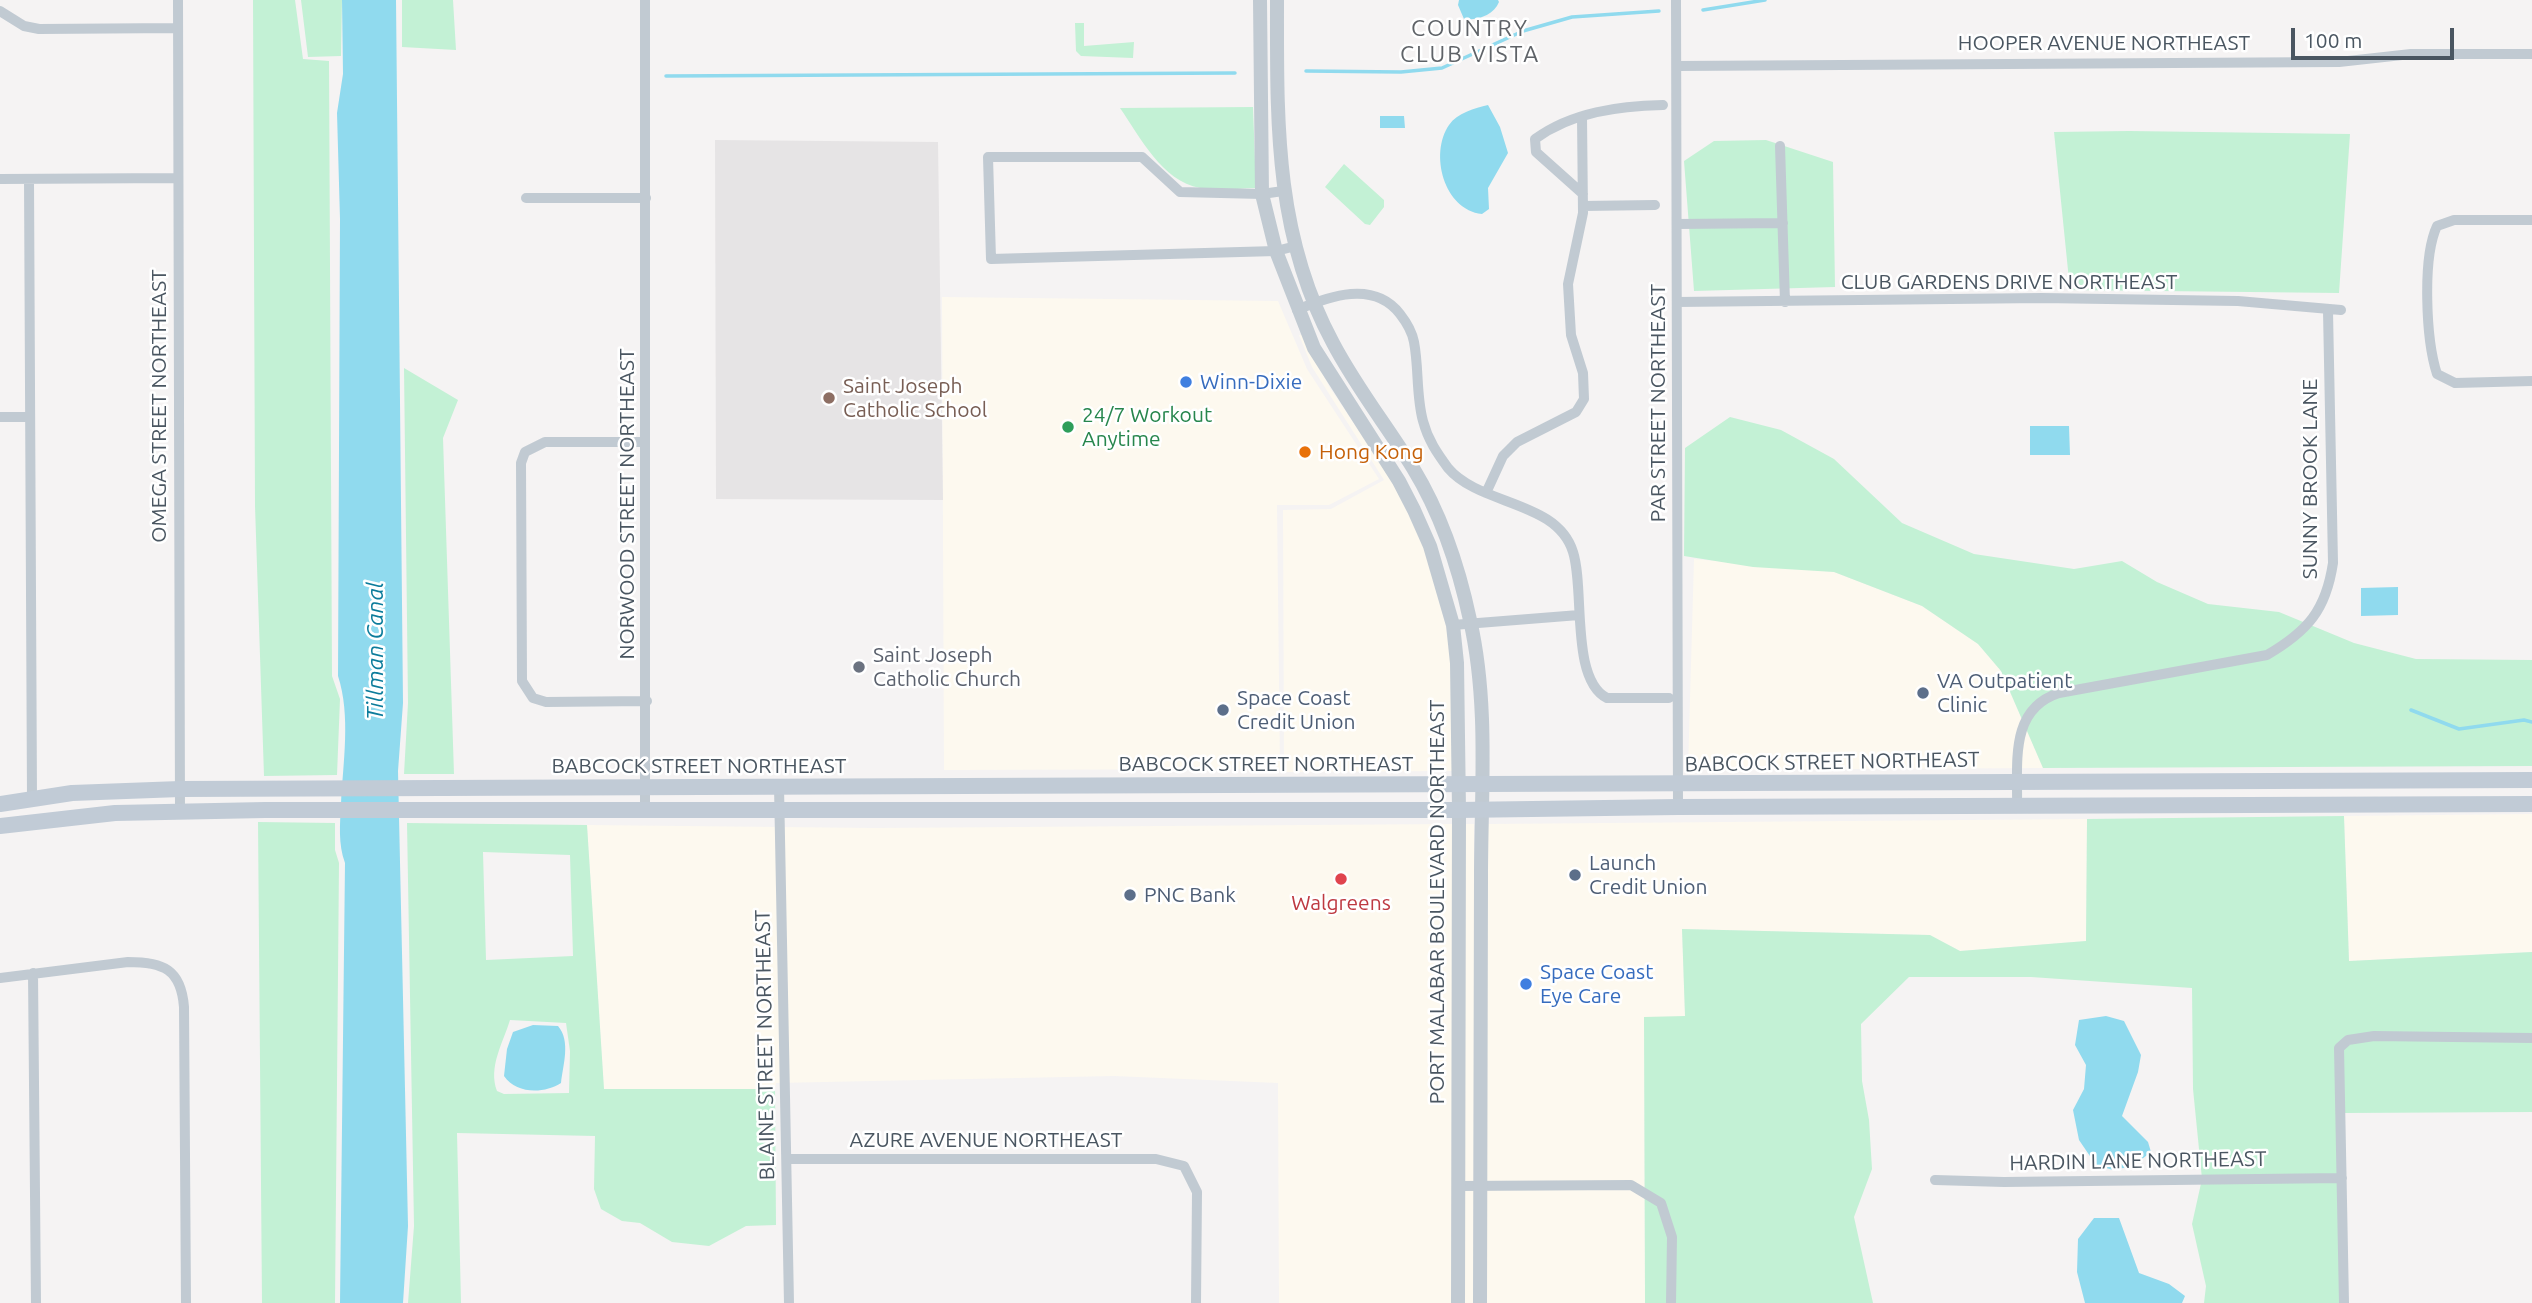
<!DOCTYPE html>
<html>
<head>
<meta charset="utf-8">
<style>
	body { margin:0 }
	#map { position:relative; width:2532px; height:1303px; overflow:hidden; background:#f5f3f3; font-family:Ubuntu,sans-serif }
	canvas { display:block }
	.scale { position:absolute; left:2291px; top:28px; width:163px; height:32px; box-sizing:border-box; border:4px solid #4a5661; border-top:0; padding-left:9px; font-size:21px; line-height:24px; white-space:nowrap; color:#4a5661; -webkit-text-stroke:5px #fff; paint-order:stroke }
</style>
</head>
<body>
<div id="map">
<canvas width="2532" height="1303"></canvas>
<div class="scale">100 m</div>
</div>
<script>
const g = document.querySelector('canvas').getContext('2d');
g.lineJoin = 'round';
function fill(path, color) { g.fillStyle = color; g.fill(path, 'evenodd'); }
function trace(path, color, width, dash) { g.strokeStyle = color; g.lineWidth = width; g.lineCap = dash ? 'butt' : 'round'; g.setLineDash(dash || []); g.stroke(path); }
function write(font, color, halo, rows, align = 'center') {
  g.font = font + ' Ubuntu,sans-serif'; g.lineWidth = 5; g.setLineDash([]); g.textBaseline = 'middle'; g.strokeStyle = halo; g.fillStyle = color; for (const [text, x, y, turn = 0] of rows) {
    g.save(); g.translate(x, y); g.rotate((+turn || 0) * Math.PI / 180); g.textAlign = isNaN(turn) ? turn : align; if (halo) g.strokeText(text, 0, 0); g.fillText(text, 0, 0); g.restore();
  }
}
fill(new Path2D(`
	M 942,297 L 1278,301 L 1307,369 L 1379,479 L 1329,505 L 1277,505 L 1280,769 L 944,770 Z
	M 1299,335 L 1302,335 L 1330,388 L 1394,483 L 1424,548 L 1446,626 L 1451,664 L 1452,771 L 1284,772 L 1283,510 L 1331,509 L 1384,480 L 1312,367 Z
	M 1694,559 L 1834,572 L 1922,606 L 1978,644 L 2001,671 L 2043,768 L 1688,770 Z
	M 2532,814 L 2532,952 L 2349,961 L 2344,816 Z
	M 2087,819 L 2086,941 L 1960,951 L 1929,935 L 1682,929 L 1685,1017 L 1644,1018 L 1645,1303 L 1487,1303 L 1487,824 Z
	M 1453,824 L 1452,1303 L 1279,1303 L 1278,1083 L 1114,1076 L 776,1083 L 775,1089 L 604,1089 L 587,825 L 874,828 Z
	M 1465,824 L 1474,824 L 1474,1303 L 1464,1303 Z`), '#fdf9ef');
fill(new Path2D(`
	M 715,140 L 938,142 L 943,500 L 716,499 Z`), '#e6e4e5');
fill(new Path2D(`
	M 253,0 L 295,0 L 303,59 L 329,61 L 332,676 L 340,699 L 337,775 L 264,776 L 255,506 Z
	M 301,0 L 342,0 L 341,56 L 308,57 Z
	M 402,0 L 453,0 L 456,50 L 402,47 Z
	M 1075,23 L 1084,23 L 1084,46 L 1134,42 L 1133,58 L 1081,56 L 1076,51 Z
	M 1253,107 L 1256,188 C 1238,188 1217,192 1200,188 C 1162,181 1140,137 1120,108 Z
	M 2129,131 L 2350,134 L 2339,293 L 2070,290 L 2054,132 Z
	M 1766,140 L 1833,162 L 1835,287 L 1694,291 L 1684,161 L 1714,141 Z
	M 1344,164 L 1384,200 L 1384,207 L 1370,225 L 1365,224 L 1325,187 Z
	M 404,368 L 458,400 L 443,438 L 454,774 L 404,774 L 408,703 Z
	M 1730,417 L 1781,430 L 1834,459 L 1902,523 L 1974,554 L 2074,569 L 2122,561 L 2157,582 L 2208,604 L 2279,612 L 2354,643 L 2416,659 L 2532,660 L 2532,766 L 2043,768 L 2001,671 L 1978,644 L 1922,606 L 1834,572 L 1753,567 L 1684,556 L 1685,448 Z
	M 2344,816 L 2349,961 L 2532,952 L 2532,1112 L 2345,1113 L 2345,1303 L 2204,1303 L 2206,1286 L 2192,1224 L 2202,1179 L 2193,1089 L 2192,988 L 2031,977 L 1909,977 L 1861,1024 L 1862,1081 L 1869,1120 L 1872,1169 L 1854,1217 L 1873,1303 L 1645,1303 L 1644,1017 L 1685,1016 L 1682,929 L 1930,935 L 1960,951 L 2086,941 L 2087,819 Z
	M 258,822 L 335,823 L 335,850 L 339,863 L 335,1303 L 262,1303 Z
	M 407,823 L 587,825 L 604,1089 L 775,1089 L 776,1225 L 746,1226 L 709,1246 L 672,1242 L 640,1223 L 622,1221 L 601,1209 L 594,1189 L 595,1136 L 457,1133 L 461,1303 L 408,1303 L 414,1226 ZM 483,852 L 570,855 L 573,956 L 486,960 ZM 510,1020 L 566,1023 L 570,1051 L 569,1093 L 504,1094 L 497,1091 C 488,1067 503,1043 510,1020 Z`), '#c3f1d5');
fill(new Path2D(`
	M 342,0 L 396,0 L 403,703 L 398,771 L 408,1226 L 403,1303 L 340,1303 L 345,863 C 338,844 340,824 341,804 C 343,762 351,716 338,676 L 340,219 L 337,113 L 343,74 Z
	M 1459,0 L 1498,0 L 1499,2 C 1494,15 1477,21 1464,19 L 1458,5 Z
	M 1488,105 L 1500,127 L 1508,153 L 1488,188 L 1489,209 L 1482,214 C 1444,210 1429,154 1449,125 C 1457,113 1475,108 1488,105 Z
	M 1380,116 L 1404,116 L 1405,128 L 1380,128 Z
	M 2030,426 L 2069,426 L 2070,455 L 2030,455 Z
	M 2398,587 L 2398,615 L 2361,616 L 2361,588 Z
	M 2106,1016 L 2124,1021 L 2141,1055 L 2138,1072 L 2122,1116 L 2148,1142 L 2151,1152 L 2133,1166 L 2113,1170 L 2096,1165 L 2079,1140 L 2073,1110 L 2084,1089 L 2086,1065 L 2075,1045 L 2079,1020 Z
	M 533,1025 L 558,1026 C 571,1041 563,1065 561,1083 C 544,1094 516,1094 504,1076 L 507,1049 L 513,1032 Z
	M 2094,1218 L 2119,1218 L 2139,1273 L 2169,1284 L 2185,1296 L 2182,1303 L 2085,1303 L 2077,1272 L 2078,1239 Z`), '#90daee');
trace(new Path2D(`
	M 1703,10 L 1765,0
	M 1306,71 L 1401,72 L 1442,68 L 1523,31 L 1572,17 L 1659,11
	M 666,76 L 1235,73
	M 2411,710 L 2459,729 L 2524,720 L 2532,722`), '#90daee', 3.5);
trace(new Path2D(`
	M 178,0 L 180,811
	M 1676,0 L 1678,807
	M 0,11 L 24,26 L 39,29 L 178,28
	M 1677,66 L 2339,62 L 2411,54 L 2532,54
	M 1780,146 L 1785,302
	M 0,179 L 178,178
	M 29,179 L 32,799
	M 1283,191 L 1262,194 L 1180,192 L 1142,157 L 988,157 L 991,259 L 1276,251 L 1296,246
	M 1583,194 L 1536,152 L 1535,139 C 1572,112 1619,106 1663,105
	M 526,198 L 646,198
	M 1583,206 L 1655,205
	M 2532,220 L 2454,220 L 2437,226 C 2422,258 2426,340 2437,374 L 2455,383 L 2532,381
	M 1677,224 L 1783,223
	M 1677,302 L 2042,298 L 2238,301 L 2341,310
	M 1297,310 C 1329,296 1374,280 1400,314 C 1407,323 1412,331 1414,342 C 1419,368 1416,396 1423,421 C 1428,440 1437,453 1448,468 C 1480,506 1557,500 1573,552 C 1585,589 1570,679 1607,698 L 1669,698
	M 0,417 L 29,417
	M 645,442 L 545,442 L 525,452 L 521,463 L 522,681 L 533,698 L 546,702 L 647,701
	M 1486,493 L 1503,456 L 1517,442 L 1576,412 L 1584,399 L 1583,373 L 1571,335 L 1568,284 L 1583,213 L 1582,117
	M 1453,625 L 1579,615
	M 779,786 L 789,1303
	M 2017,806 C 2018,763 2009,709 2059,693 L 2267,655 C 2308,631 2326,610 2333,563 L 2328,311
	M 645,810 L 645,0
	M 33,973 L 36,1303
	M 0,978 L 128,962 C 163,962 181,969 184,1007 L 186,1303
	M 787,1159 L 1156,1159 L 1184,1166 L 1197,1192 L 1196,1303
	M 1935,1180 L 2004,1182 L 2342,1178
	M 1458,1186 L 1631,1185 L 1661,1203 L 1672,1237 L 1671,1303
	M 2344,1303 L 2339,1048 L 2348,1040 L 2374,1036 L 2532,1038`), '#c1cad2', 10);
trace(new Path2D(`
	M 1260,0 L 1262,194 L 1276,251 L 1314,348 L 1399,481 L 1414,510 L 1430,546 L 1453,625 L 1457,663 L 1459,810 L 1458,1303
	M 1277,0 C 1277,120 1274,234 1333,343 C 1356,387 1387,426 1413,468 C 1441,514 1459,568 1470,620 C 1489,703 1481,792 1481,876 C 1481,1019 1480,1161 1480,1303`), '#c1cad2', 14);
trace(new Path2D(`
	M 0,804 L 72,793 L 180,789 L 2532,780
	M 0,826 L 115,813 L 265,810 L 1459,810 L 1678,807 L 2532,804`), '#c1cbd6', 16);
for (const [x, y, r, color] of [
	[1186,382,7,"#3f7fe0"],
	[829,398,7,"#8d6e63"],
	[1068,427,7,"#2e9e5b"],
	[1305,452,7,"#e8710a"],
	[859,667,7,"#6b7280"],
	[1923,693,7,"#5c6f8a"],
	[1223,710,7,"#5c6f8a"],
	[1575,875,7,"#5c6f8a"],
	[1341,879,7,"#e0444e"],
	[1130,895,7,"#5c6f8a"],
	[1526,984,7,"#3f7fe0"]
]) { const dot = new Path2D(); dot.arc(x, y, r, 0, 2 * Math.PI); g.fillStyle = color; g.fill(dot); trace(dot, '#fff', 2.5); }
write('21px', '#4a5661', '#fff', [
	["HOOPER AVENUE NORTHEAST",2104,43],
	["CLUB GARDENS DRIVE NORTHEAST",2009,282],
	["PAR STREET NORTHEAST",1658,403,-90],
	["OMEGA STREET NORTHEAST",159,406,-90],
	["SUNNY BROOK LANE",2310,479,-90],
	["NORWOOD STREET NORTHEAST",627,504,-90],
	["BABCOCK STREET NORTHEAST",1832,762,-1],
	["BABCOCK STREET NORTHEAST",1266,764],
	["BABCOCK STREET NORTHEAST",699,766],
	["PORT MALABAR BOULEVARD NORTHEAST",1437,902,-90],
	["BLAINE STREET NORTHEAST",765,1045,-91],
	["AZURE AVENUE NORTHEAST",986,1140],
	["HARDIN LANE NORTHEAST",2138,1161,-1]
]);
write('21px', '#366cbe', '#fff', [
	["Winn-Dixie",1200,382],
	["Space Coast",1540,972],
	["Eye Care",1540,996]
], 'left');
write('21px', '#785e54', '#fff', [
	["Saint Joseph",843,386],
	["Catholic School",843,410]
], 'left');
write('21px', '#27864d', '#fff', [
	["24/7 Workout",1082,415],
	["Anytime",1082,439]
], 'left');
write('21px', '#c56008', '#fff', [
	["Hong Kong",1319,452]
], 'left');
write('21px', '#5b616d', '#fff', [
	["Saint Joseph",873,655],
	["Catholic Church",873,679]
], 'left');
write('21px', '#4e5e75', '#fff', [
	["VA Outpatient",1937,681],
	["Clinic",1937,705],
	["Space Coast",1237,698],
	["Credit Union",1237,722],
	["Launch",1589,863],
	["Credit Union",1589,887],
	["PNC Bank",1144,895]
], 'left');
write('21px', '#be3a42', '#fff', [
	["Walgreens",1341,903]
]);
g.letterSpacing = '2px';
write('23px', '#5f6368', '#fff', [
	["COUNTRY",1470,28],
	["CLUB VISTA",1470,54]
]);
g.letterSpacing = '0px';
write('italic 23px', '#0c7c9b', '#fff', [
	["Tillman Canal",375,651,-90]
]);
</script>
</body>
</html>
